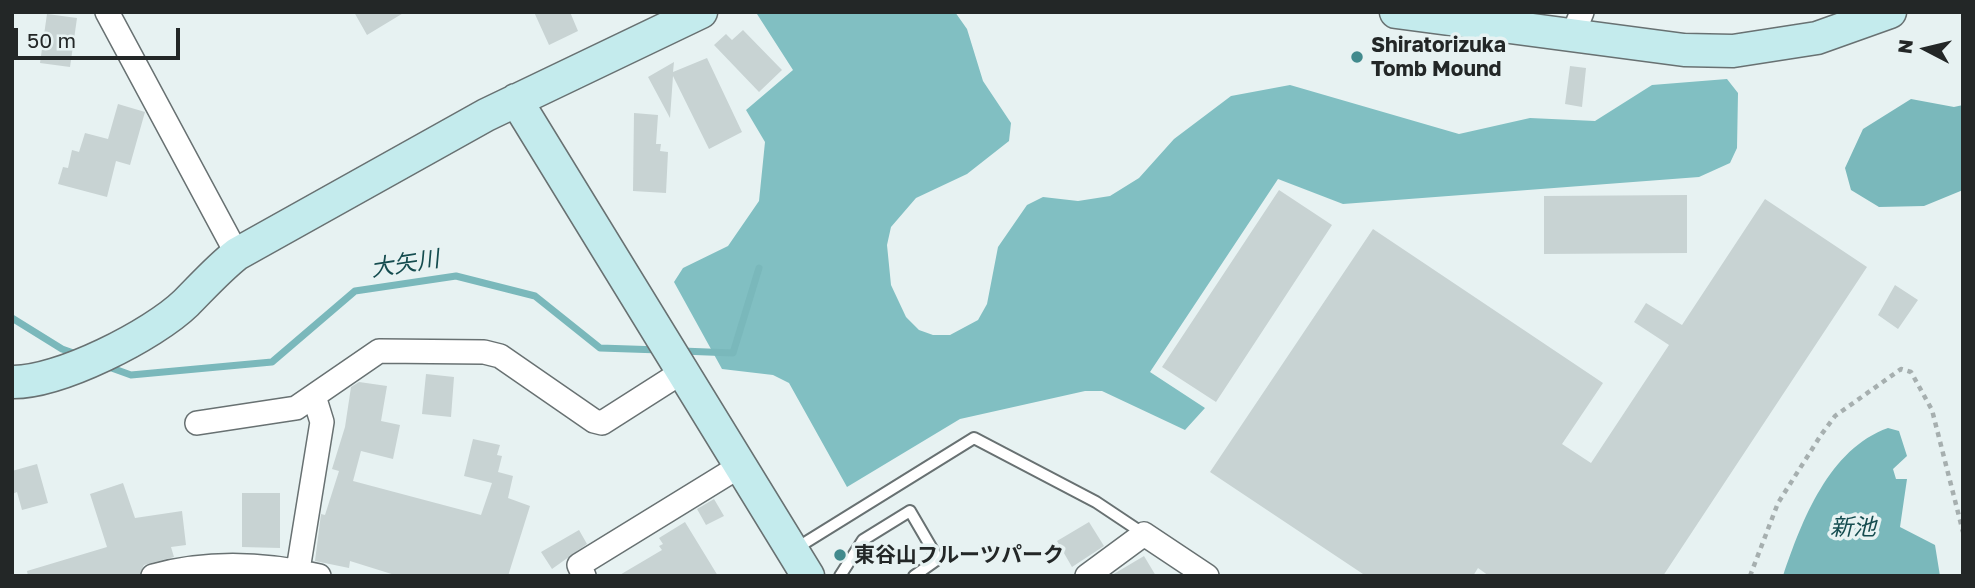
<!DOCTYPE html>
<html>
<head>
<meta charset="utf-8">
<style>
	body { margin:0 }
	#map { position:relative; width:1975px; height:588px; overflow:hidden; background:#e7f2f2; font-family:"Golos Text",sans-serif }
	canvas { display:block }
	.frame { position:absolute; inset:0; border:14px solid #232727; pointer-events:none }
	.north { position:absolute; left:1891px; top:14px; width:70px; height:70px; -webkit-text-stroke:5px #e7f2f2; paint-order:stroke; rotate:277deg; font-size:19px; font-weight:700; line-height:28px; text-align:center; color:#232727 }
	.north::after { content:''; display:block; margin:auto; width:24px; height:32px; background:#232727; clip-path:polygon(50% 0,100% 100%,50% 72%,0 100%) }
	.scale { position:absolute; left:14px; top:28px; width:166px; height:32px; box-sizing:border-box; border:4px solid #232727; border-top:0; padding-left:9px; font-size:21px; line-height:24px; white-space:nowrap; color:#232727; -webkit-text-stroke:5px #e7f2f2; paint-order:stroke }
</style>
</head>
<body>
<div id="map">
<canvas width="1975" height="588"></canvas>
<div class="frame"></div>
<div class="north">N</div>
<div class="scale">50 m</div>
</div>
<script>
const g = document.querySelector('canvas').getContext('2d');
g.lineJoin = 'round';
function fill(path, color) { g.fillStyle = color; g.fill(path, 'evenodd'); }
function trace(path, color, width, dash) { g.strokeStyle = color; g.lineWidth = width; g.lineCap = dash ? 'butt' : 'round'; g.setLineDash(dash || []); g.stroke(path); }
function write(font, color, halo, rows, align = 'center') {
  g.font = font + ' "Golos Text","Noto Sans JP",sans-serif'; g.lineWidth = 7; g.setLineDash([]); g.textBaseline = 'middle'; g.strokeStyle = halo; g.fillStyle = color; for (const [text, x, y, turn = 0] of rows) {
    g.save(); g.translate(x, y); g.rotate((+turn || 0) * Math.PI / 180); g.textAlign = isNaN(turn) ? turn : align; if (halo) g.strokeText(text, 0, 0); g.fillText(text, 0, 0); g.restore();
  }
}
fill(new Path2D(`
	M 769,12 L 955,12 L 967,29 L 983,81 L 1011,123 L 1009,141 L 967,174 L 916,198 L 891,227 L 887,245 L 891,285 L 906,317 L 919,330 L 933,335 L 950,335 L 978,320 L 987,304 L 998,247 L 1027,205 L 1043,197 L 1078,201 L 1110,196 L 1139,178 L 1174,139 L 1231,96 L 1290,85 L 1459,134 L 1530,118 L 1595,121 L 1652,85 L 1727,79 L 1738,93 L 1737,148 L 1730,163 L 1699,177 L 1343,204 L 1278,179 L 1150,372 L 1205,408 L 1185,430 L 1102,391 L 1085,391 L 960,419 L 847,487 L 789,383 L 773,375 L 722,369 L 674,282 L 683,268 L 728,246 L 759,201 L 765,142 L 746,110 L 793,70 L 757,14 Z`), '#81bfc2');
fill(new Path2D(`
	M 1911,99 L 1954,107 L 1963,105 L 1963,190 L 1924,206 L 1879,207 L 1851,190 L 1845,168 L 1863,129 Z
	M 1888,428 L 1899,431 L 1907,456 L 1893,469 L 1896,479 L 1907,479 L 1900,527 L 1935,545 L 1940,576 L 1783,576 C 1802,520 1829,449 1888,428 Z`), '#7ab8bb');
trace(new Path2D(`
	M 12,318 L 62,349 L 79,355
	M 682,351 L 733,353 L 759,268
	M 106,366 L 131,375 L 272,362 L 355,291 L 456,276 L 535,296 L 600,348 L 660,350`), '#7ab8bb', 7);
fill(new Path2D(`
	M 354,12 L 405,12 L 367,35 Z
	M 534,12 L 570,12 L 578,31 L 549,45 Z
	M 47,14 L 77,18 L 70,67 L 40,63 Z
	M 743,30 L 782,70 L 759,92 L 714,45 L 726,34 L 732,40 Z
	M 707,58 L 742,132 L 709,149 L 673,76 L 670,118 L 648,77 L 674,62 L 673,72 Z
	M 1570,66 L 1586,68 L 1582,107 L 1565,104 Z
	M 118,104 L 145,112 L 130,165 L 116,161 L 107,197 L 58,184 L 63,167 L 68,168 L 72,150 L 79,152 L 85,133 L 108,139 Z
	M 634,113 L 658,115 L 656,144 L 661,144 L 660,151 L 668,152 L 666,193 L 633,191 Z
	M 1279,190 L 1332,225 L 1216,402 L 1162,367 Z
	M 1687,195 L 1687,253 L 1544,254 L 1544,196 Z
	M 1765,199 L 1867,267 L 1663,576 L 1489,576 L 1478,568 L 1473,576 L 1366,576 L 1210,472 L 1373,229 L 1603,383 L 1562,444 L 1591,463 L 1669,345 L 1634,322 L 1646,303 L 1682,325 Z
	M 1895,285 L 1918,300 L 1898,329 L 1878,315 Z
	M 426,374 L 454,377 L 451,417 L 422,414 Z
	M 359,382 L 387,386 L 381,421 L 400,425 L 393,459 L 361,451 L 353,481 L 481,515 L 492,483 L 464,476 L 473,439 L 500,445 L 497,455 L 502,456 L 498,472 L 513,476 L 508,498 L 530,506 L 508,576 L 398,576 L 350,561 L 349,568 L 315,561 L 321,514 L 325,515 L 339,471 L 332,469 L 345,427 L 351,387 Z
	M 37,464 L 48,503 L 22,510 L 17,492 L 12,494 L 12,471 Z
	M 123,483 L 135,518 L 182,511 L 186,545 L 171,547 L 174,557 L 144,565 L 139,576 L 28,576 L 27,571 L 107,547 L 90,494 Z
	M 242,493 L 280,493 L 280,548 L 242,547 Z
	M 714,499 L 724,516 L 706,525 L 697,509 Z
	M 685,522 L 718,576 L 618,576 L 662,550 L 659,546 L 663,544 L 659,538 Z
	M 1089,522 L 1104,546 L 1072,567 L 1057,541 Z
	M 579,530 L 587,544 L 552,569 L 541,552 Z
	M 1144,556 L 1156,576 L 1111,576 L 1112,575 Z`), '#c8d3d3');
const lane = new Path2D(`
	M 795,549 L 974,438 L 1096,502 L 1144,534
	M 840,576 L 863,540 L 910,511 L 938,559 L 914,576`);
const street = new Path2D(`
	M 107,12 L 237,254
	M 1573,34 L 1582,12
	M 197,423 L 296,408 L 379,351 L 484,352 L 500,356 L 594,421 L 602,423 L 682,372
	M 153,576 C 208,561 263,563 319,576
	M 297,576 L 322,422 L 314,396
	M 584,576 L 579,565 L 740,466
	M 1087,576 L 1144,534 L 1207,576`);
const secondary = new Path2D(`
	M 1396,12 L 1684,50 L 1733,51 L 1817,38 L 1890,12
	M 516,100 L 808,576
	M 12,382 C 59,383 153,335 186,303 C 203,286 218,269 237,254 L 486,115 L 701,12`);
trace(lane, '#687172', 14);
trace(street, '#687172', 26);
trace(secondary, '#687172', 35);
trace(new Path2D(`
	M 1750,576 L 1778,503 L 1821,435 L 1835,416 L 1901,369 L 1911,372 L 1932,410 L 1963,532`), '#a6afaf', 4.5, [5, 5]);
trace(lane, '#fff', 10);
trace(street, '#fff', 23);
trace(secondary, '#c4ebed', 32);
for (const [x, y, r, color] of [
	[1357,57,7,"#428a8d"],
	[840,555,7,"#428a8d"]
]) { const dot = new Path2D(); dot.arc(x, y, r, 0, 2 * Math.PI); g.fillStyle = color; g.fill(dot); trace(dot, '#e7f2f2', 2.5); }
write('bold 21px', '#232727', '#e7f2f2', [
	["Shiratorizuka",1371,45],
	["Tomb Mound",1371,69],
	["東谷山フルーツパーク",854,555]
], 'left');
write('italic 23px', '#154c4f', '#e7f2f2', [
	["大矢川",405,264,-9],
	["新池",1853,528]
]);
</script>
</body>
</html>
